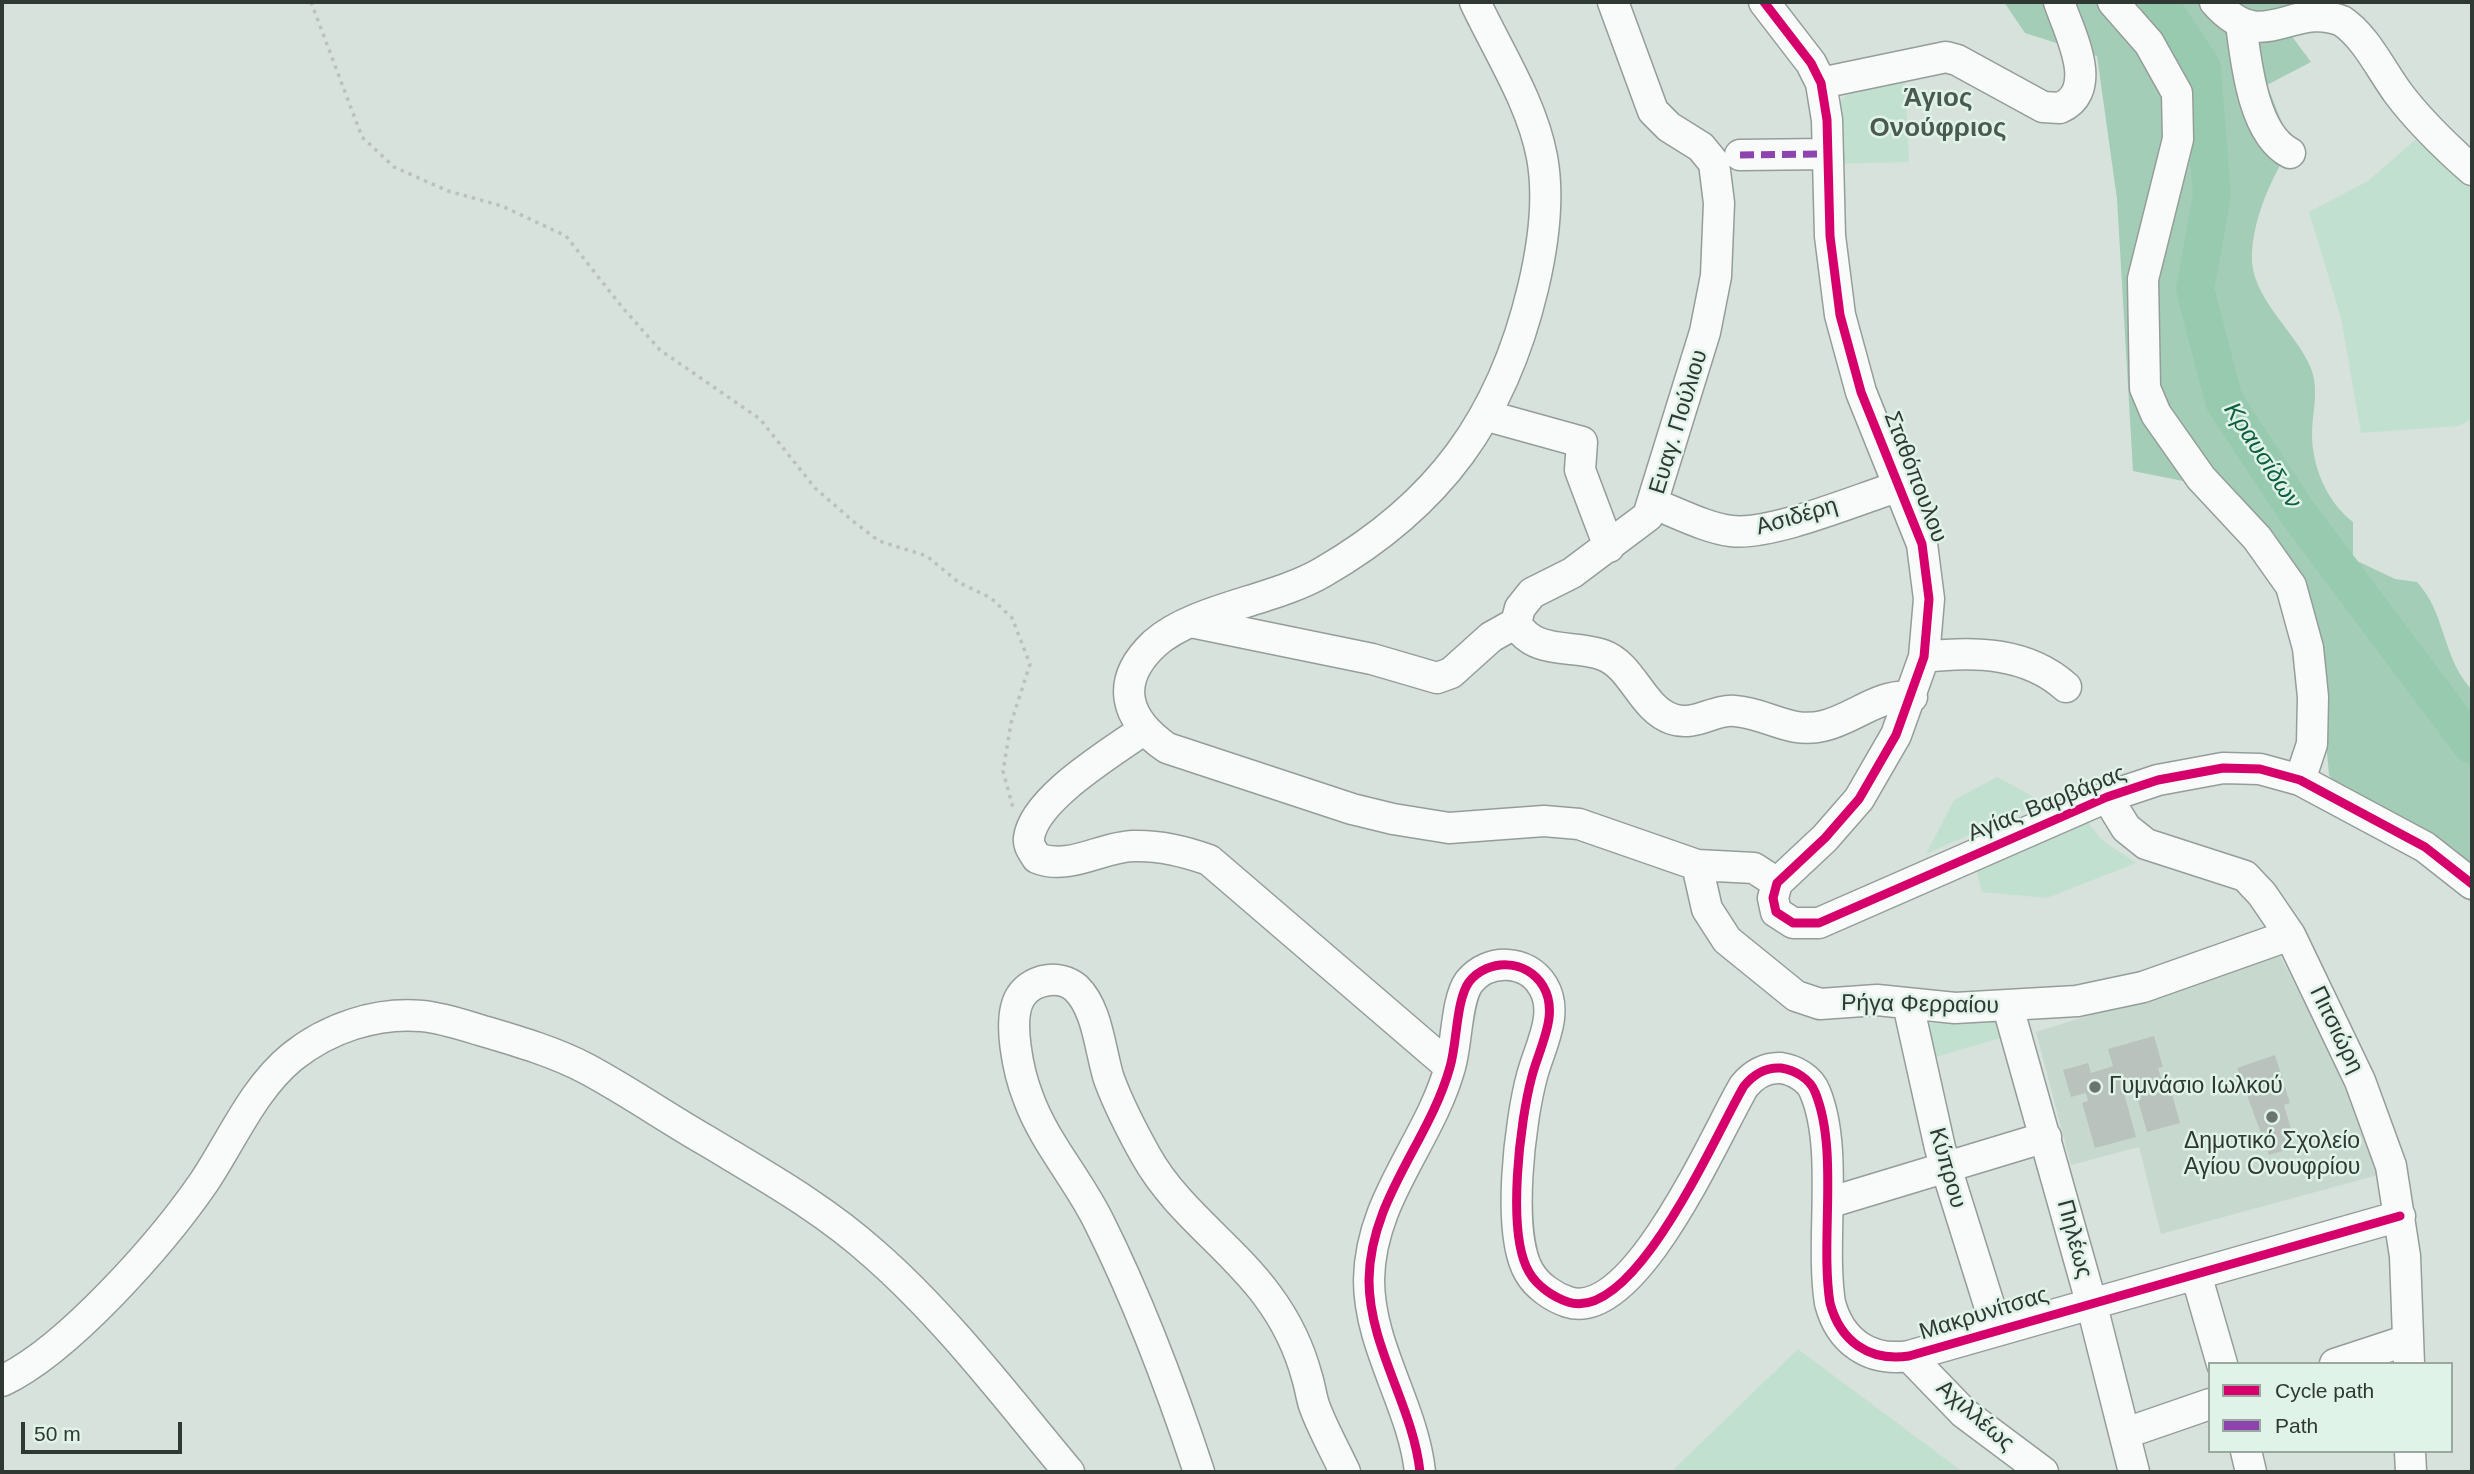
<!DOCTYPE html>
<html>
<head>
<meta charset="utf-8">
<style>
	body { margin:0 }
	#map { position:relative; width:2474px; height:1474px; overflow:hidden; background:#d7e2dc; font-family:Arial,sans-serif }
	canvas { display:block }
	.frame { position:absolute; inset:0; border:4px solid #303834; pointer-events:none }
	.legend { position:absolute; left:2208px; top:1362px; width:245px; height:91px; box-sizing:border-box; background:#e0f3e8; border:2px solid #9aa8a0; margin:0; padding:9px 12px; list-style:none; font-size:21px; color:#303834 }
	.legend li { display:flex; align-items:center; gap:14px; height:35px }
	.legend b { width:35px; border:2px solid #9aa8a0 }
	.scale { position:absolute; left:21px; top:1422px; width:161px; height:32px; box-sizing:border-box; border:4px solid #303834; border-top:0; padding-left:9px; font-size:21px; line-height:24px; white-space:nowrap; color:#303834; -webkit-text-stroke:5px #e0f3e8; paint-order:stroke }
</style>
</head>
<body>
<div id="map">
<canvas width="2474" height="1474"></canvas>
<div class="frame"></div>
<ul class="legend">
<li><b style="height:9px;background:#d6006c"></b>Cycle path</li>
<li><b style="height:9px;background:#8e44ad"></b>Path</li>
</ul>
<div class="scale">50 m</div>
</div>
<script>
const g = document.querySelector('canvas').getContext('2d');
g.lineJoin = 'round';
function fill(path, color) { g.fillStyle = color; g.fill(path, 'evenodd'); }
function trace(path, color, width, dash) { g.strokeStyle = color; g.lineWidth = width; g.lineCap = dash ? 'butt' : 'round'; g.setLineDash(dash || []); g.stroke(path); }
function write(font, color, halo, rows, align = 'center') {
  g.font = font + ' Arial,sans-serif'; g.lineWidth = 5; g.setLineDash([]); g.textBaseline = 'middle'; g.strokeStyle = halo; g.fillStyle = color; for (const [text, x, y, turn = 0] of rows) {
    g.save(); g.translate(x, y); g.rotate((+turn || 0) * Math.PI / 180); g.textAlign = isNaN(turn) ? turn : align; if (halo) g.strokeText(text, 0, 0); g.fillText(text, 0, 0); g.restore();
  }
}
fill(new Path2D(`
	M 2280,956 L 2354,1098 L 2382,1174 L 2161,1234 L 2139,1147 L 2071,1165 L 2036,1032 Z`), '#c7d9cf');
fill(new Path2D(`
	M 1905,79 L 1909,162 L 1829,164 C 1837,91 1833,92 1905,79 Z
	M 2415,140 L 2472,179 L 2472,419 L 2459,426 L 2361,433 L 2341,318 L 2309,212 L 2368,181 Z
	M 1997,777 L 2043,802 L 1926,854 L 1954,800 Z
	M 2087,821 L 2102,840 L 2136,863 L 2047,898 L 1982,892 L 1975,866 Z
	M 2000,1019 L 2004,1037 L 1932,1058 L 1925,1024 Z
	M 1798,1349 L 1963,1472 L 1671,1472 Z`), '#c2e0d0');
fill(new Path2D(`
	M 2004,2 L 2305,2 L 2288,31 L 2311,62 L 2267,85 L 2291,145 C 2272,179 2254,214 2252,254 C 2249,298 2298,332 2312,371 C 2319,392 2312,413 2312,434 C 2312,467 2327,502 2353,522 L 2353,559 L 2395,579 L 2417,582 C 2447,615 2441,656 2472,690 L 2472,874 L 2338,788 L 2329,775 L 2319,665 L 2218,488 L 2133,471 L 2117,199 L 2097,56 L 2025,33 Z`), '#a4cdb8');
trace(new Path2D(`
	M 2159,2 L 2202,68 L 2212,196 L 2195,289 L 2224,401 L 2297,512 L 2472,745`), '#98cab0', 38);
fill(new Path2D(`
	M 2154,1036 L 2163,1067 L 2158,1068 L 2161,1078 L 2167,1076 L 2180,1123 L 2147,1132 L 2132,1079 L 2121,1082 L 2136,1137 L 2095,1148 L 2082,1103 L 2088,1101 L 2086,1093 L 2071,1097 L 2063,1070 L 2088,1063 L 2091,1073 L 2113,1066 L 2108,1049 Z
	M 2275,1055 L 2290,1103 L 2284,1105 L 2291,1129 L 2283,1132 L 2289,1149 L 2269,1155 L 2237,1068 Z`), '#b9c2bd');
const minor = new Path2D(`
	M 1475,2 C 1498,51 1532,103 1542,157 C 1550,200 1543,246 1533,288 C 1502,418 1439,505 1323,572 C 1274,601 1194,608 1154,644 C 1114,682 1125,719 1167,748 L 1352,809 L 1393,819 L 1449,828 L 1544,821 L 1579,824 L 1697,865 L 1754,868 L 1777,883
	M 1764,2 L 1811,63 L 1821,83 L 1827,120 L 1830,236 L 1840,315 L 1861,392 L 1922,544 L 1929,599 L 1924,657 L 1896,735 L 1859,799 L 1825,838 L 1777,883 L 1773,898 L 1776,912 L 1793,923 L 1819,923 L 2107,797 L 2158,780 L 2223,768 L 2260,769 L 2300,780 L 2425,847 L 2472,884
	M 2113,2 L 2149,43 L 2177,93 L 2178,139 L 2143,279 L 2145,388 L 2156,414 L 2201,478 L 2257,538 L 2291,586 L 2308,648 L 2313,697 L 2312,744 L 2300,780
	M 2215,2 C 2263,57 2292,0 2342,21 C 2366,37 2381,70 2398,93 C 2419,121 2446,147 2472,170
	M 2241,24 C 2246,62 2253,134 2290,153
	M 1821,83 L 1946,57 L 1957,60 L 2043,107 L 2060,108 C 2101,90 2069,32 2059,2
	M 1740,155 L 1827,154
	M 1488,416 L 1582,442 L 1580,470 L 1609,547
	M 1654,504 C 1678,513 1706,528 1731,531 C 1772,536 1858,499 1900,486
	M 1191,622 L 1372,659 L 1437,678 L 1451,673 L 1491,637 L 1516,623
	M 1516,623 L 1520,608 L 1532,593 L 1572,573 L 1648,516 L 1705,332 L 1716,276 L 1719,203 L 1714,163 L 1701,147 L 1669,127 L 1653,111 L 1613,2
	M 1516,623 C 1534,656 1574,644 1603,655 C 1633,666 1641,708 1672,719 C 1695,727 1713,709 1735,711 C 1766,713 1789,734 1823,726 C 1854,719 1879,693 1912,697
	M 1924,657 C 1974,651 2027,652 2066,687
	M 1143,730 C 1113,752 1034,798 1029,838 C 1028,846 1033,851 1037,858 C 1069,871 1101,847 1133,846 C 1160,845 1184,851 1209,860 L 1450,1067
	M 2107,797 L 2126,828 L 2146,844 L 2245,876 L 2262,894 L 2290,935 L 2360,1081 L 2391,1166 L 2405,1256 L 2409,1364
	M 1697,865 L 1707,909 L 1727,940 L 1796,996 L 1820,1004 L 1877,1000 L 1955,1008 L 2077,1001 L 2143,987 L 2290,935
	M 1908,1004 L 1940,1148 L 1997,1330
	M 2008,1007 L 2091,1302 L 2134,1472
	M 1828,1203 L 2046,1137
	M 2196,1274 L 2222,1364
	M 1909,1356 L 1964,1413 L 2043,1472
	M 2335,1364 L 2408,1340
	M 2,1381 C 68,1350 162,1243 204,1182 C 232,1140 253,1089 292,1057 C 328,1028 376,1012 422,1016 C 443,1018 463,1025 483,1031 C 517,1041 555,1052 587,1069 C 628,1091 667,1118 707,1141 C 765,1176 823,1208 874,1254 C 947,1318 1007,1398 1069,1472
	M 2126,1433 L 2210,1404
	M 2246,1451 L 2251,1472
	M 2410,1451 L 2411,1472
	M 1199,1472 C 1171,1387 1139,1302 1099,1222 C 1078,1179 1044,1142 1028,1097 C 1019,1074 1006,1018 1021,996 C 1032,979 1060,974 1076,988 C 1098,1009 1100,1051 1109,1079 C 1119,1106 1132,1131 1146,1156 C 1176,1210 1231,1246 1267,1295 C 1285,1319 1299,1347 1307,1377 C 1310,1386 1311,1396 1314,1405 C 1322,1428 1335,1450 1345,1472
	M 1420,1472 C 1413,1406 1369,1347 1369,1280 C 1370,1199 1429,1142 1450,1067 C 1457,1044 1456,1000 1469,982 C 1488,958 1527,959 1543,986 C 1560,1014 1539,1048 1532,1076 C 1520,1120 1506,1233 1529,1272 C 1537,1286 1553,1297 1568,1302 C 1635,1324 1716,1133 1744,1086 C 1753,1075 1766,1067 1781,1068 C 1795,1070 1810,1079 1815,1092 C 1839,1149 1820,1240 1830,1303 C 1840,1341 1869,1362 1909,1356 L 2400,1216`);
trace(minor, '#959d99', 33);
trace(new Path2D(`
	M 311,2 L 362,137 L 394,167 L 448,191 L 502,206 L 566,236 L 622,307 L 660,350 L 760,419 L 815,488 L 854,522 L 879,541 L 927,556 L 958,582 L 991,598 L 1012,618 L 1030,664 L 1011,723 L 1003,771 L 1013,808`), '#bcc0be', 3.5, [3.5, 5]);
trace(minor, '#f9fbfa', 30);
trace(new Path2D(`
	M 1740,155 L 1827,154`), '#8e44ad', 7, [14, 7]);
trace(new Path2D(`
	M 1764,2 L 1811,63 L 1821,83 L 1827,120 L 1830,236 L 1840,315 L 1861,392 L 1922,544 L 1929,599 L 1924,657 L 1896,735 L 1859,799 L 1825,838 L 1777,883 L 1773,898 L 1776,912 L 1793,923 L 1819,923 L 2107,797 L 2158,780 L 2223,768 L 2260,769 L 2300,780 L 2425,847 L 2472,884
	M 1420,1472 C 1413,1406 1369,1347 1369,1280 C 1370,1199 1429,1142 1450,1067 C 1457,1044 1456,1000 1469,982 C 1488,958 1527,959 1543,986 C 1560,1014 1539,1048 1532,1076 C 1520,1120 1506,1233 1529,1272 C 1537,1286 1553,1297 1568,1302 C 1635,1324 1716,1133 1744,1086 C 1753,1075 1766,1067 1781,1068 C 1795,1070 1810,1079 1815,1092 C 1839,1149 1820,1240 1830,1303 C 1840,1341 1869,1362 1909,1356 L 2400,1216`), '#d6006c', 9);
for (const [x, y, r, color] of [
	[2095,1087,7,"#6a746f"],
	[2272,1117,7,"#6a746f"]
]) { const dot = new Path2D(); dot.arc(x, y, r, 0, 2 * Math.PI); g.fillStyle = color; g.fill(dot); trace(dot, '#e0f3e8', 2.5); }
write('23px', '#303834', '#e0f3e8', [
	["Ευαγ. Πούλιου",1679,422,-73],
	["Σταθόπουλου",1915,477,69],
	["Ασιδέρη",1797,517,-16],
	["Αγίας Βαρβάρας",2047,804,-22],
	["Ρήγα Φερραίου",1920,1005,1],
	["Πιτσιώρη",2336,1030,64],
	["Κύπρου",1947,1168,74],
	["Πηλέως",2074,1239,75],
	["Μακρυνίτσας",1984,1314,-17],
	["Αχιλλέως",1975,1416,41]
]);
write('23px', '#303834', '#e0f3e8', [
	["Γυμνάσιο Ιωλκού",2109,1087],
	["Δημοτικό Σχολείο",2272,1142,"center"],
	["Αγίου Ονουφρίου",2272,1168,"center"]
], 'left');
write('italic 24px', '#0d5f3f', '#e0f3e8', [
	["Κραυσίδων",2262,456,57]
]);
write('bold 26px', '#4a5a51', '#e0f3e8', [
	["Άγιος",1938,99],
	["Ονούφριος",1938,129]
]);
</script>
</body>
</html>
